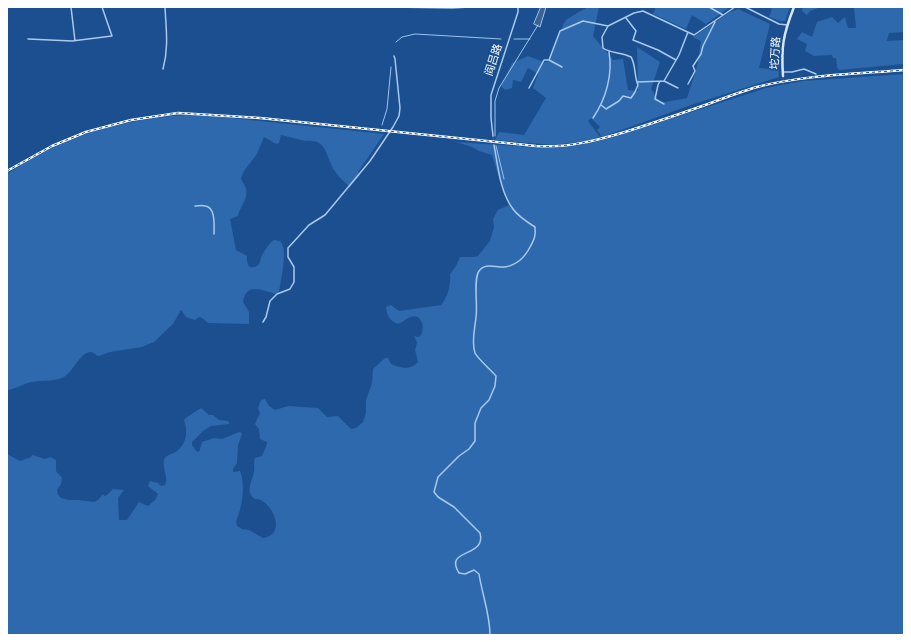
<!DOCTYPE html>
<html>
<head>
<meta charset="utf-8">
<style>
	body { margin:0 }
	#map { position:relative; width:911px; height:642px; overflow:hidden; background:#1b4f8f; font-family:"DM Sans",sans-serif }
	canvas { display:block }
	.frame { position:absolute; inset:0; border:8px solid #fff; pointer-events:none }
</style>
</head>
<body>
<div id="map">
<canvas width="911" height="642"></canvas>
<div class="frame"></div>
</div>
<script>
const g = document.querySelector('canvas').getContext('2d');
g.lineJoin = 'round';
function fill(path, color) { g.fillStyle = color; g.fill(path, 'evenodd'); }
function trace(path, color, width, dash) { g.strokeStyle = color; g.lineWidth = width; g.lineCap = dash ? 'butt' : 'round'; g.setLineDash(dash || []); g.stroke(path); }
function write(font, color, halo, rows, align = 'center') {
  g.font = font + ' "DM Sans","Noto Sans SC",sans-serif'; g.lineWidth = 3.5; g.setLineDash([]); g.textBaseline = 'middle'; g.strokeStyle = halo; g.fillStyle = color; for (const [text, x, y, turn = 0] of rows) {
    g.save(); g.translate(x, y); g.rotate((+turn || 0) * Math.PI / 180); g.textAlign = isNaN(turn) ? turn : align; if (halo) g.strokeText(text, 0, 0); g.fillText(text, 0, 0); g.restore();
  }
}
fill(new Path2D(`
	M 588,7 L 599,7 L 593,36 L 613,60 L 623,59 L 628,90 L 638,91 L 637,47 L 660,62 L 651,89 L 660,103 L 687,98 L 697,67 L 701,41 L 693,37 L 730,12 L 738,9 L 770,24 L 759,68 L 770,69 L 778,55 L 779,77 L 691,105 L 602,137 L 597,130 L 600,127 L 591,118 L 588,121 L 600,137 L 581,142 L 553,145 L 495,140 L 499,132 L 524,135 L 546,98 L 533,88 L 538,74 L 528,68 L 521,82 L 513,80 L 512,88 L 505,90 L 501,86 L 512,63 L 528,56 L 544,62 L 548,62 L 564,23 L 567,19 Z
	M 656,7 L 730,7 L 706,24 L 692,15 L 686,29 L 653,14 Z
	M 769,7 L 790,7 L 785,21 L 780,21 L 769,17 L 772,9 Z
	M 803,7 L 821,7 L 810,11 L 807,15 L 802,11 Z
	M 854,7 L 904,7 L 904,32 L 889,33 L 887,41 L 904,40 L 904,64 L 839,70 L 837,67 L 836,58 L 833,58 L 832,55 L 814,56 L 805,51 L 807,44 L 797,39 L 802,32 L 812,37 L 817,22 L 832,17 L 838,23 L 845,17 L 848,28 L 856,28 Z
	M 904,74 L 904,635 L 7,635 L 7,454 L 20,461 L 31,457 L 32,455 L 45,459 L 50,457 L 56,460 L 56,471 L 62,478 L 61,484 L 57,490 L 58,495 L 61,498 L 69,500 L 78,500 L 94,502 L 98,500 L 103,494 L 104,496 L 107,495 L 113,489 L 124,490 L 118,498 L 119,520 L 127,520 L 139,502 L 148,506 L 155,500 L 158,494 L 148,486 L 150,481 L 158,483 L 161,486 L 165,485 C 169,477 162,469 164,460 C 166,454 172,455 177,451 C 187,443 188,431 184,420 L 187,417 L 201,408 L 209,415 L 213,415 L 219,420 L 228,421 L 229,424 L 211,426 L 203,431 L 192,442 L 192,445 L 196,451 L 199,452 L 202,442 L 214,438 L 222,439 L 239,432 L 242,433 L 241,437 L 238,445 L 237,463 L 233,469 L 233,472 L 240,471 C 245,483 243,501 239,513 C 238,518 235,520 237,526 L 242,529 L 249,530 L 263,538 C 290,534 269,497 255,499 C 244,491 253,481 254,471 C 255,466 253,463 255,458 L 262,456 L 267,444 L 267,442 L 260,439 L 259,429 L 255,424 L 260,413 L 258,408 L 261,400 L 265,399 L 269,406 L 275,410 L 288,406 L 318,408 L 327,417 L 338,416 L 351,429 L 356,428 L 363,422 L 366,413 L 366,400 L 372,383 L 373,369 L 385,358 L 388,358 L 391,364 C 401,368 410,371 418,362 L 415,350 L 417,343 L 414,336 L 418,337 L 421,335 C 424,328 423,322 418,317 C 407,315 407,321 398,324 C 389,320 387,316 386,307 L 391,305 L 399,311 L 441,305 C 448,296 451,285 450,274 L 456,266 L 460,257 L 474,257 L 478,256 L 490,241 L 494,227 L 493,219 L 498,210 L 509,205 L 504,194 L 492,155 L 479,151 L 472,147 L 456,142 L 544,148 L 580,145 L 611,138 L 766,88 L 803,81 Z
	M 188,115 L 222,117 L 384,134 L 358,172 L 360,175 L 350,187 C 345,182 339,178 335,171 C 325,158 329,138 305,141 L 281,135 L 279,143 L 276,144 L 264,137 L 257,154 L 244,171 L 241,178 C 242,182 245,185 246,189 C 249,198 239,208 238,216 L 230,219 L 236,250 L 247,256 C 247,261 247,269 254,267 C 256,267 258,265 259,264 C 261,261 260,258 262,255 C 266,249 269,243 274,240 L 280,241 C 281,242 283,245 283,247 C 286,254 281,283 279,291 L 276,294 C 263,291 246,281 243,302 L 249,312 L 249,324 L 208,323 L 202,318 L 199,317 L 195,320 L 186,317 L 181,310 L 173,324 L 154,342 L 142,347 L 110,352 L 99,356 C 96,356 94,352 91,352 C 81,351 72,373 64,377 C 54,382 42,380 31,382 C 22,384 17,389 7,390 L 7,174 C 24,163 42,152 60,144 C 100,127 145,117 188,115 Z`), '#2e69ad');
const water = new Path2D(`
	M 541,7 L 546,7 L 540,27 L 534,24 Z`);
fill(water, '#3c6290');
trace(water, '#9cc4f0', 1);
trace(new Path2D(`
	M 514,39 L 530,39
	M 396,42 L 402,37 L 415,34 L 501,39
	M 382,125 L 387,109 L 391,67
	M 495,136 L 495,101 L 499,88 L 538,25
	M 496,146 L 504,179`), '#9cc4f0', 1);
trace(new Path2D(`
	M 783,86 L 783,76
	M 493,136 L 494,144`), '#3d69a0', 1.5, [1.5, 1]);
trace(new Path2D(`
	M 71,7 L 75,41
	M 391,7 L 453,8 L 469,7
	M 709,7 L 723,15
	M 745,7 L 779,24 L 787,25
	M 626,18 L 636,31 L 633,40 L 658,50 L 676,60
	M 28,39 L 72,41 L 112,36 L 102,7
	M 549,60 L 560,31 L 583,21 L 608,26 L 634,13 L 643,11 L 694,35 L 735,7
	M 163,69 C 169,47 166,29 165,7
	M 783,72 L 792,72 L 804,69 L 816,74
	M 660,81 L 658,85 L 655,99 L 664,104
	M 664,81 L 679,55 L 688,32
	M 637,82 L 664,81 L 678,88
	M 688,84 L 695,71 L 693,66 L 701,54 L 703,46 L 715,22
	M 529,88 L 544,60 L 549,60 L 562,67
	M 601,105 L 606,109 L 619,101 L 623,96 L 631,98 L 635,92 L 638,85 C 634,76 636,65 631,57 C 622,52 608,53 603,48 L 602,37 L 608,26
	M 593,118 C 606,99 613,74 609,52
	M 493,136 L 491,118 L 491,95 L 518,12 L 518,7
	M 195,206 C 198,206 202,205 205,206 C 216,207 214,226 214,234
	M 263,322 L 266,317 L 270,301 L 277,294 L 290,289 L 294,282 L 294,267 L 288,257 L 288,248 L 309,225 L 325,215 L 370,161 L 393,127 L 399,116 L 400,108 L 395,59 L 394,56
	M 490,635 C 490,614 482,594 479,574 L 474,570 L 465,574 L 459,573 C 443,548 487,558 480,533 L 454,507 L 438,497 L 434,492 L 438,477 L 459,456 L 469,449 L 475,441 L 475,423 L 481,408 L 489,400 L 495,386 L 496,376 C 491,370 478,359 475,353 C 471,342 475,328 476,317 C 478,306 473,280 479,271 C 485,262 496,268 505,267 C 517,265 525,257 530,247 C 534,240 536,236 535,227 C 527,222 518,216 513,209 C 500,192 498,166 494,145`), '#a9c9ee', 1.5);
trace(new Path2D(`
	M 783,76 C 781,47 783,35 794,7`), '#d6e6fa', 2.5);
const rail = new Path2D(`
	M 7,171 L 52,146 L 86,132 L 131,120 L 178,113 L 260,118 L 536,146 C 567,148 595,141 625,132 C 653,123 680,114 708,104 C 724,98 740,92 757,87 C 804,75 855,74 904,70`);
trace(rail, '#fff', 2.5);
trace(rail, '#1b4f8f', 1, [3]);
write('11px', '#fff', '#1b4f8f', [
	["坨万路",776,53,-87],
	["阎吕路",494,60,-72]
]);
</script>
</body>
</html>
